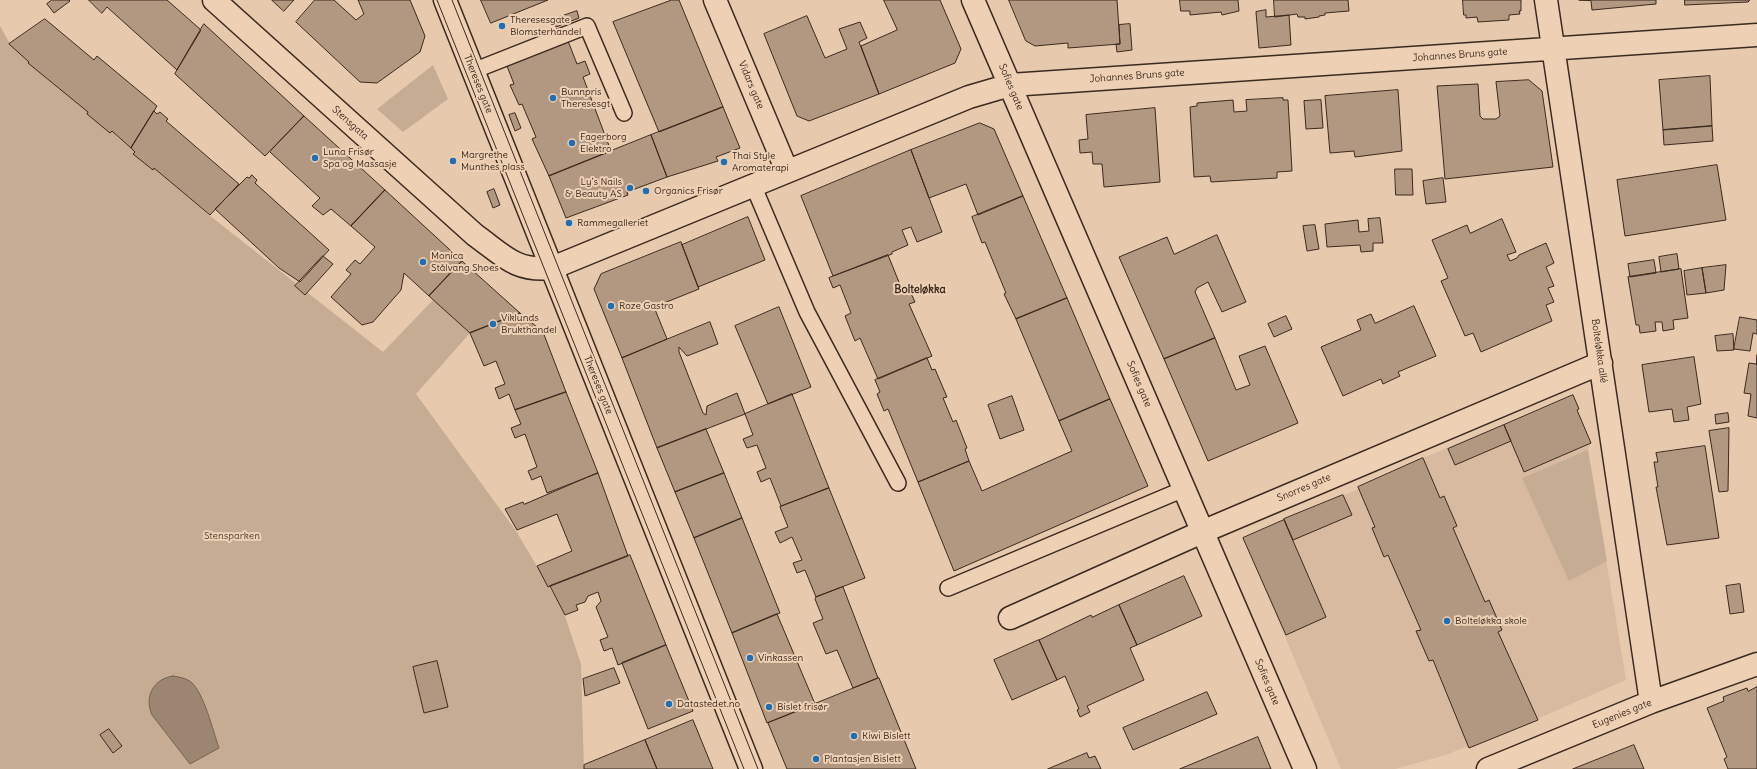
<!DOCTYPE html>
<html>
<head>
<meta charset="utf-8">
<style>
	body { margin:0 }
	canvas { display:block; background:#e7c9ae }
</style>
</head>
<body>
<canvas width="1757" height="769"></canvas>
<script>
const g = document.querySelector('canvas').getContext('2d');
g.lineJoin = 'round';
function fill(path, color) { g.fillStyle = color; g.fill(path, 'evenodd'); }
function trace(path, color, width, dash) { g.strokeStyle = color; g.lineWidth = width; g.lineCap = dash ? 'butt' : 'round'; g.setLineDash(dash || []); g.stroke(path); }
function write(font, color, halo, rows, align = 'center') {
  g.font = font + ' Delius,sans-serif'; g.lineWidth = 4; g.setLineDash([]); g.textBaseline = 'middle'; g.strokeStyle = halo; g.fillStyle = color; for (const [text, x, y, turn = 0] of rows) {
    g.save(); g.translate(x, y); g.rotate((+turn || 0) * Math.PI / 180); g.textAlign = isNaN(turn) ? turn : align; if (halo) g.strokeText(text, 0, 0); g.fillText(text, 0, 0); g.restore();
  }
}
fill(new Path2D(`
	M 1573,395 L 1579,408 L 1577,410 L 1591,443 L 1588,450 L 1626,680 L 1537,719 L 1469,748 L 1465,747 L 1446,755 L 1395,769 L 1341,769 L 1243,538 L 1359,489 L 1358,487 L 1423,458 Z`), '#d7baa0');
fill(new Path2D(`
	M 0,26 L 10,44 L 209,215 L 383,352 L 434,299 L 470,333 L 416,394 L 516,531 L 563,610 L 581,664 L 584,769 L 0,769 Z
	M 433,65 L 448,99 L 403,132 L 377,109 Z
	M 1588,450 L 1607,561 L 1569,581 L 1522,478 Z`), '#c7ac94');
const water = new Path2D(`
	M 173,676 C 179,677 186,678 191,682 C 204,693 213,731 219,748 L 190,764 L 152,715 C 144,697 153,679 173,676 Z`);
fill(water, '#9d8671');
trace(water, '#766150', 1);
const building = new Path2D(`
	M 52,0 L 69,0 L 70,1 L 54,13 L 47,4 Z
	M 89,0 L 167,0 L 201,30 L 177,70 L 107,7 L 102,13 Z
	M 272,0 L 294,0 L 284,11 Z
	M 315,0 L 334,0 L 356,20 L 364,14 L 358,0 L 410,0 L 425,36 L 420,52 L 377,83 L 360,82 L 296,22 Z
	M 481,0 L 548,0 L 491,23 Z
	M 672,0 L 679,0 L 723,107 L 659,132 L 613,22 Z
	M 884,0 L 940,0 L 961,49 L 955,63 L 879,94 L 861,46 L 897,30 Z
	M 1009,0 L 1117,0 L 1120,44 L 1068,48 L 1068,43 L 1035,46 L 1026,41 Z
	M 1180,0 L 1238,0 L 1239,11 L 1222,15 L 1221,12 L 1190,15 L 1190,11 L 1181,11 Z
	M 1274,0 L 1348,0 L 1349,11 L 1325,13 L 1325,15 L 1319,16 L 1319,17 L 1305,19 L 1305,17 L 1298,17 L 1297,14 L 1275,17 Z
	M 1463,0 L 1521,0 L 1521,11 L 1519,11 L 1520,14 L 1509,15 L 1509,20 L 1478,22 L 1477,17 L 1466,18 L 1466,15 L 1464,15 Z
	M 1579,0 L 1656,0 L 1656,4 L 1592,10 L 1591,1 Z
	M 1685,0 L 1750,0 L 1748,2 L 1685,5 Z
	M 1266,10 L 1266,17 L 1289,15 L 1291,45 L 1259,48 L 1256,12 Z
	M 577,11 L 579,18 L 556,27 L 554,19 Z
	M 807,16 L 825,58 L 847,49 L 839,29 L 860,22 L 867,38 L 859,42 L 879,94 L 809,121 L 797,116 L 764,34 Z
	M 45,19 L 94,60 L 97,56 L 157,106 L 131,148 L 112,131 L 110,133 L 87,114 L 88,112 L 28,63 L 29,62 L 9,44 Z
	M 204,24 L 304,116 L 265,156 L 175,74 Z
	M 1130,24 L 1132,50 L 1117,52 L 1116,44 L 1120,44 L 1119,25 Z
	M 568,41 L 577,64 L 585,61 L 590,74 L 583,77 L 611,151 L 549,176 L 532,139 L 536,137 L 522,104 L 519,105 L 510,85 L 514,84 L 507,66 Z
	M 1710,76 L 1712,126 L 1663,130 L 1659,80 Z
	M 1529,80 L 1542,91 L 1553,167 L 1445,179 L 1437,86 L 1478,84 L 1480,116 L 1483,119 L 1496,119 L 1500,116 L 1496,82 Z
	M 1398,90 L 1402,151 L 1355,157 L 1354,151 L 1330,153 L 1325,96 Z
	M 1283,98 L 1283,100 L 1288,100 L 1292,171 L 1277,172 L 1277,178 L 1211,182 L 1210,176 L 1194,177 L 1190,107 L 1197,106 L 1197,103 L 1233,100 L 1234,112 L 1247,111 L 1246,100 Z
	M 1321,100 L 1323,128 L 1306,129 L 1304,101 Z
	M 723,107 L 740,148 L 716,157 L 718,161 L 667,177 L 651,135 Z
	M 1155,108 L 1160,182 L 1104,187 L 1102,164 L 1093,164 L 1092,152 L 1080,153 L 1079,140 L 1088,139 L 1086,115 Z
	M 154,111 L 157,114 L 160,112 L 168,119 L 166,121 L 239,184 L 210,215 L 154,168 L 153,170 L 133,154 L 135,152 L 131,148 Z
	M 515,113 L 521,128 L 515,131 L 509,115 Z
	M 304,116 L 385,190 L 351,226 L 331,209 L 323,215 L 312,206 L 320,198 L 270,152 Z
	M 980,123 L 994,129 L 1023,196 L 978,215 L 966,184 L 929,198 L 911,150 Z
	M 1712,126 L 1713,141 L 1664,145 L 1663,130 Z
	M 651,135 L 667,177 L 627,192 L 628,195 L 566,218 L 549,176 Z
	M 911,150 L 942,232 L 917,242 L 911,227 L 902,230 L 908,245 L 892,252 L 892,254 L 833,276 L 801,196 Z
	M 1717,165 L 1726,220 L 1625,236 L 1617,180 Z
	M 1395,169 L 1412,169 L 1413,195 L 1396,195 Z
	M 252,175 L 257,180 L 255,183 L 329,250 L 300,282 L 279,268 L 215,209 L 247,177 L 249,178 Z
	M 1443,178 L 1446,202 L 1426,204 L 1423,181 Z
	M 494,189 L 500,205 L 493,208 L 487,192 Z
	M 385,190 L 462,261 L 429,296 L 404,273 L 401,290 L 373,322 L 362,325 L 331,297 L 351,274 L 346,270 L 355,260 L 360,264 L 375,247 L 351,226 Z
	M 1023,196 L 1067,298 L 1016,319 L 1004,294 L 1006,293 L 985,242 L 982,243 L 972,217 Z
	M 748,217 L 765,260 L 698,287 L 682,245 Z
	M 1380,218 L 1383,243 L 1373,243 L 1373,251 L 1361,252 L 1360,245 L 1327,247 L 1325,224 L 1358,220 L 1359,232 L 1369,231 L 1368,219 Z
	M 1502,219 L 1516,252 L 1507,255 L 1510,261 L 1517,258 L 1519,255 L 1546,243 L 1554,263 L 1546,267 L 1554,286 L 1548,288 L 1554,302 L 1546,305 L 1552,321 L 1481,352 L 1473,333 L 1465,336 L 1441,281 L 1448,278 L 1432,240 L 1467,225 L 1470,233 Z
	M 1315,225 L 1319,249 L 1307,251 L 1303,226 Z
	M 1217,235 L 1246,302 L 1222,312 L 1208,282 L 1197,288 L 1195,292 L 1215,338 L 1164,359 L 1119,257 L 1167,237 L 1174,254 Z
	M 681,242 L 699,289 L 654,307 L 667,339 L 622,358 L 594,289 L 601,274 Z
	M 1677,254 L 1679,269 L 1661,272 L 1659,257 Z
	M 888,255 L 903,292 L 909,289 L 915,302 L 909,304 L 932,356 L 878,379 L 860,338 L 855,341 L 845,316 L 851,313 L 840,285 L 833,288 L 829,278 Z
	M 323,256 L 333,264 L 305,295 L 295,286 Z
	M 1654,260 L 1656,273 L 1630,277 L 1628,264 Z
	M 462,261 L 520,313 L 470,333 L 429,296 Z
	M 1726,265 L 1724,290 L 1706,293 L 1702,268 Z
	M 1702,268 L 1706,293 L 1687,295 L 1684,271 Z
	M 1681,269 L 1688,318 L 1673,320 L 1674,329 L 1663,331 L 1662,322 L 1655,322 L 1656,331 L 1640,333 L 1639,325 L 1636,325 L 1628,277 Z
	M 1067,298 L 1110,399 L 1059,421 L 1016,319 Z
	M 1414,306 L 1436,356 L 1398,372 L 1400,376 L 1383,384 L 1381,379 L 1343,396 L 1321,347 L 1361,330 L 1357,320 L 1371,314 L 1375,323 Z
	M 779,307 L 811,387 L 768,404 L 735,326 Z
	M 520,313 L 543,332 L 566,392 L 515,410 L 509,394 L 499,399 L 495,388 L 505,384 L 496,361 L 484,366 L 470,333 Z
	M 1286,316 L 1292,329 L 1274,337 L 1268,324 Z
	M 1740,317 L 1757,320 L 1757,334 L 1753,333 L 1750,351 L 1734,349 Z
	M 710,322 L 718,344 L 687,356 L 679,347 L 679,352 L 703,413 L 706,415 L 707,406 L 737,393 L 745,414 L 657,448 L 622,358 Z
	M 1733,334 L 1734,350 L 1717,351 L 1715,336 Z
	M 1215,338 L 1236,390 L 1250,385 L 1239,356 L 1265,346 L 1298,423 L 1208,461 L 1164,359 Z
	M 1757,355 L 1757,418 L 1748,416 L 1751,394 L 1744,393 L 1749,363 L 1756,364 Z
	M 1694,357 L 1701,404 L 1687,407 L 1689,420 L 1674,422 L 1672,409 L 1649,412 L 1642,365 Z
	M 927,358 L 932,370 L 935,369 L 947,397 L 943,398 L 953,422 L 956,420 L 967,448 L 965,449 L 969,461 L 918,482 L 888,409 L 884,411 L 877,394 L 880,392 L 875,380 Z
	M 566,392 L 598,473 L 547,493 L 541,476 L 532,480 L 528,471 L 537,467 L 525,434 L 515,438 L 511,428 L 521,424 L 515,410 Z
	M 792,394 L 829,488 L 781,506 L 770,478 L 761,482 L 757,472 L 766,468 L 757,445 L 747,448 L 743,439 L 753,435 L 745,414 Z
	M 1573,395 L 1579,409 L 1577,410 L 1591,443 L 1524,472 L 1504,425 Z
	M 1012,396 L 1024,430 L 1000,439 L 988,405 Z
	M 1110,399 L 1148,486 L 954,571 L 918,482 L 969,461 L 982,491 L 1072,451 L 1059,421 Z
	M 1728,413 L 1729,422 L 1716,424 L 1715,415 Z
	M 1504,425 L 1511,441 L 1455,465 L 1448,449 Z
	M 1729,428 L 1728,491 L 1719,492 L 1709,431 Z
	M 706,429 L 724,473 L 675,492 L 657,448 Z
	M 1705,446 L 1719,538 L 1667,545 L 1656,487 L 1658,487 L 1654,462 L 1658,462 L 1656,453 Z
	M 1423,458 L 1440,498 L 1444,496 L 1457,526 L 1453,528 L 1485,602 L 1489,600 L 1502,630 L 1498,632 L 1538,720 L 1469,748 L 1433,660 L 1429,661 L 1416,631 L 1421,630 L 1388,555 L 1384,557 L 1372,528 L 1375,527 L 1358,487 Z
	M 598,473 L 628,556 L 548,587 L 537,566 L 572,551 L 557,514 L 517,530 L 505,509 L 523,502 L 524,504 Z
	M 724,473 L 742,518 L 694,538 L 675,492 Z
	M 829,488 L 865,578 L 816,597 L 805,570 L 797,573 L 793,563 L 802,560 L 792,537 L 780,543 L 775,532 L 788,527 L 780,507 Z
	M 1343,495 L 1352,515 L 1293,540 L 1284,519 Z
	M 742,518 L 780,613 L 732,633 L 694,538 Z
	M 1284,520 L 1326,617 L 1286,635 L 1243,538 Z
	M 630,555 L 666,645 L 618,665 L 612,648 L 604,651 L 600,640 L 608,637 L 596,607 L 601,601 L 598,592 L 588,596 L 585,602 L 576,605 L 578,610 L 565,615 L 550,586 Z
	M 1184,576 L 1202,616 L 1137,645 L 1119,605 Z
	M 1740,584 L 1744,612 L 1730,614 L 1726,586 Z
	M 843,587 L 878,678 L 853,688 L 837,650 L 826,654 L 813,623 L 823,619 L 815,599 L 816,597 Z
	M 1119,605 L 1137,645 L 1130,648 L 1144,680 L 1087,706 L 1090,712 L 1080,717 L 1077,710 L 1079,709 L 1065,676 L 1057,680 L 1039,640 L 1091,615 L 1092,617 Z
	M 777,614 L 815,704 L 767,723 L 732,633 Z
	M 1039,640 L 1057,680 L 1012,700 L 994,660 Z
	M 666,645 L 693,711 L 648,729 L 622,663 Z
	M 437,661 L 448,707 L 424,713 L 413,667 Z
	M 614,668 L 620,683 L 585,696 L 583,679 Z
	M 879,678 L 916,769 L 787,769 L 768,723 Z
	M 1757,687 L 1757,769 L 1728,769 L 1724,759 L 1727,757 L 1707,708 L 1724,701 L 1723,697 L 1747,688 L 1748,691 Z
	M 1207,692 L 1217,714 L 1133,750 L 1123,728 Z
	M 693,720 L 713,769 L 657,769 L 645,740 Z
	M 109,729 L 122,746 L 113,753 L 100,735 Z
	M 1258,737 L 1271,769 L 1180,769 Z
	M 645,740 L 657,769 L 584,769 L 584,765 Z
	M 1634,745 L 1644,769 L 1573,769 Z
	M 1087,753 L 1089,758 L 1095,756 L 1101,769 L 1048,769 Z`);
fill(building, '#b29881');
trace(building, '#3b2a1e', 1);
const lane = new Path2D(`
	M 473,71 L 587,26 L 624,113
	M 753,185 L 807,312 L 898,483
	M 948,588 L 1184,489`);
const street = new Path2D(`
	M 214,0 L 475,235 C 503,255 515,272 552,268 L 969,97 L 1010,85 L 1757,35
	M 715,0 L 787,171
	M 973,0 L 1305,769
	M 1546,0 L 1651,702
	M 1010,618 L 1202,532 L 1601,363
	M 1488,769 L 1651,702 L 1757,664`);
const secondary = new Path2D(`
	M 445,0 L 751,769`);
trace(lane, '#3b2a1e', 18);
trace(street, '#3b2a1e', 25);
trace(secondary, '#3b2a1e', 25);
trace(lane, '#eed0b4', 15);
trace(street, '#eed0b4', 22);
trace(secondary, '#eed0b4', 22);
trace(new Path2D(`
	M 437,0 L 744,769
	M 452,0 L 758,769`), '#3b2a1e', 1);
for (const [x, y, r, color] of [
	[502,26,4,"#1f6fb2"],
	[553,98,4,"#1f6fb2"],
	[572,143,4,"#1f6fb2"],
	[315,158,4,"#1f6fb2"],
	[453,161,4,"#1f6fb2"],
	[724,162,4,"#1f6fb2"],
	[630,188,4,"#1f6fb2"],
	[646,191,4,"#1f6fb2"],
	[569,223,4,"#1f6fb2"],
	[423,262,4,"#1f6fb2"],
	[611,306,4,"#1f6fb2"],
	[493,324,4,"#1f6fb2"],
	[1447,621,4,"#1f6fb2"],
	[750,658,4,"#1f6fb2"],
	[669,704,4,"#1f6fb2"],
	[769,707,4,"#1f6fb2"],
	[854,736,4,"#1f6fb2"],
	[816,759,4,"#1f6fb2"]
]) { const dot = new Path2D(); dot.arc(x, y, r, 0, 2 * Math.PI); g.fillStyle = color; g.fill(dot); trace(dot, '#eed0b4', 1.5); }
write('10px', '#3b2a1e', '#eed0b4', [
	["Theresesgate",510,20],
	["Blomsterhandel",510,32],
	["Bunnpris",561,92],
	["Theresesgt",561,104],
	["Fagerborg",580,137],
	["Elektro",580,149],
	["Luna Frisør",323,152],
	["Spa og Massasje",323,164],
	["Margrethe",461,155],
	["Munthes plass",461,167],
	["Thai Style",732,156],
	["Aromaterapi",732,168],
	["Ly's Nails",622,182,"right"],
	["& Beauty AS",622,194,"right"],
	["Organics Frisør",654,191],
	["Rammegalleriet",577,223],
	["Monica",431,256],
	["Stålvang Shoes",431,268],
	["Roze Gastro",619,306],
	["Viklunds",501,318],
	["Brukthandel",501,330],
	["Bolteløkka skole",1455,621],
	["Vinkassen",758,658],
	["Datastedet.no",677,704],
	["Bislet frisør",777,707],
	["Kiwi Bislett",862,736],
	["Plantasjen Bislett",824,759]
], 'left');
write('10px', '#3b2a1e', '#eed0b4', [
	["Johannes Bruns gate",1460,55,-4],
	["Johannes Bruns gate",1137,76,-4],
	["Thereses gate",478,84,68],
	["Vidars gate",751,85,67],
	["Sofies gate",1011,87,67],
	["Stensgata",350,123,42],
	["Bolteløkka allé",1599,351,82],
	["Sofies gate",1139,384,67],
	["Thereses gate",598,385,68],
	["Snorres gate",1304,488,-23],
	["Sofies gate",1267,682,67],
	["Eugenies gate",1622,714,-22]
]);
write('10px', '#503e30', '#eed0b4', [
	["Stensparken",232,536]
]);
write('bold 11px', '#3b2a1e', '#eed0b4', [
	["Bolteløkka",920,290]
]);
</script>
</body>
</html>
